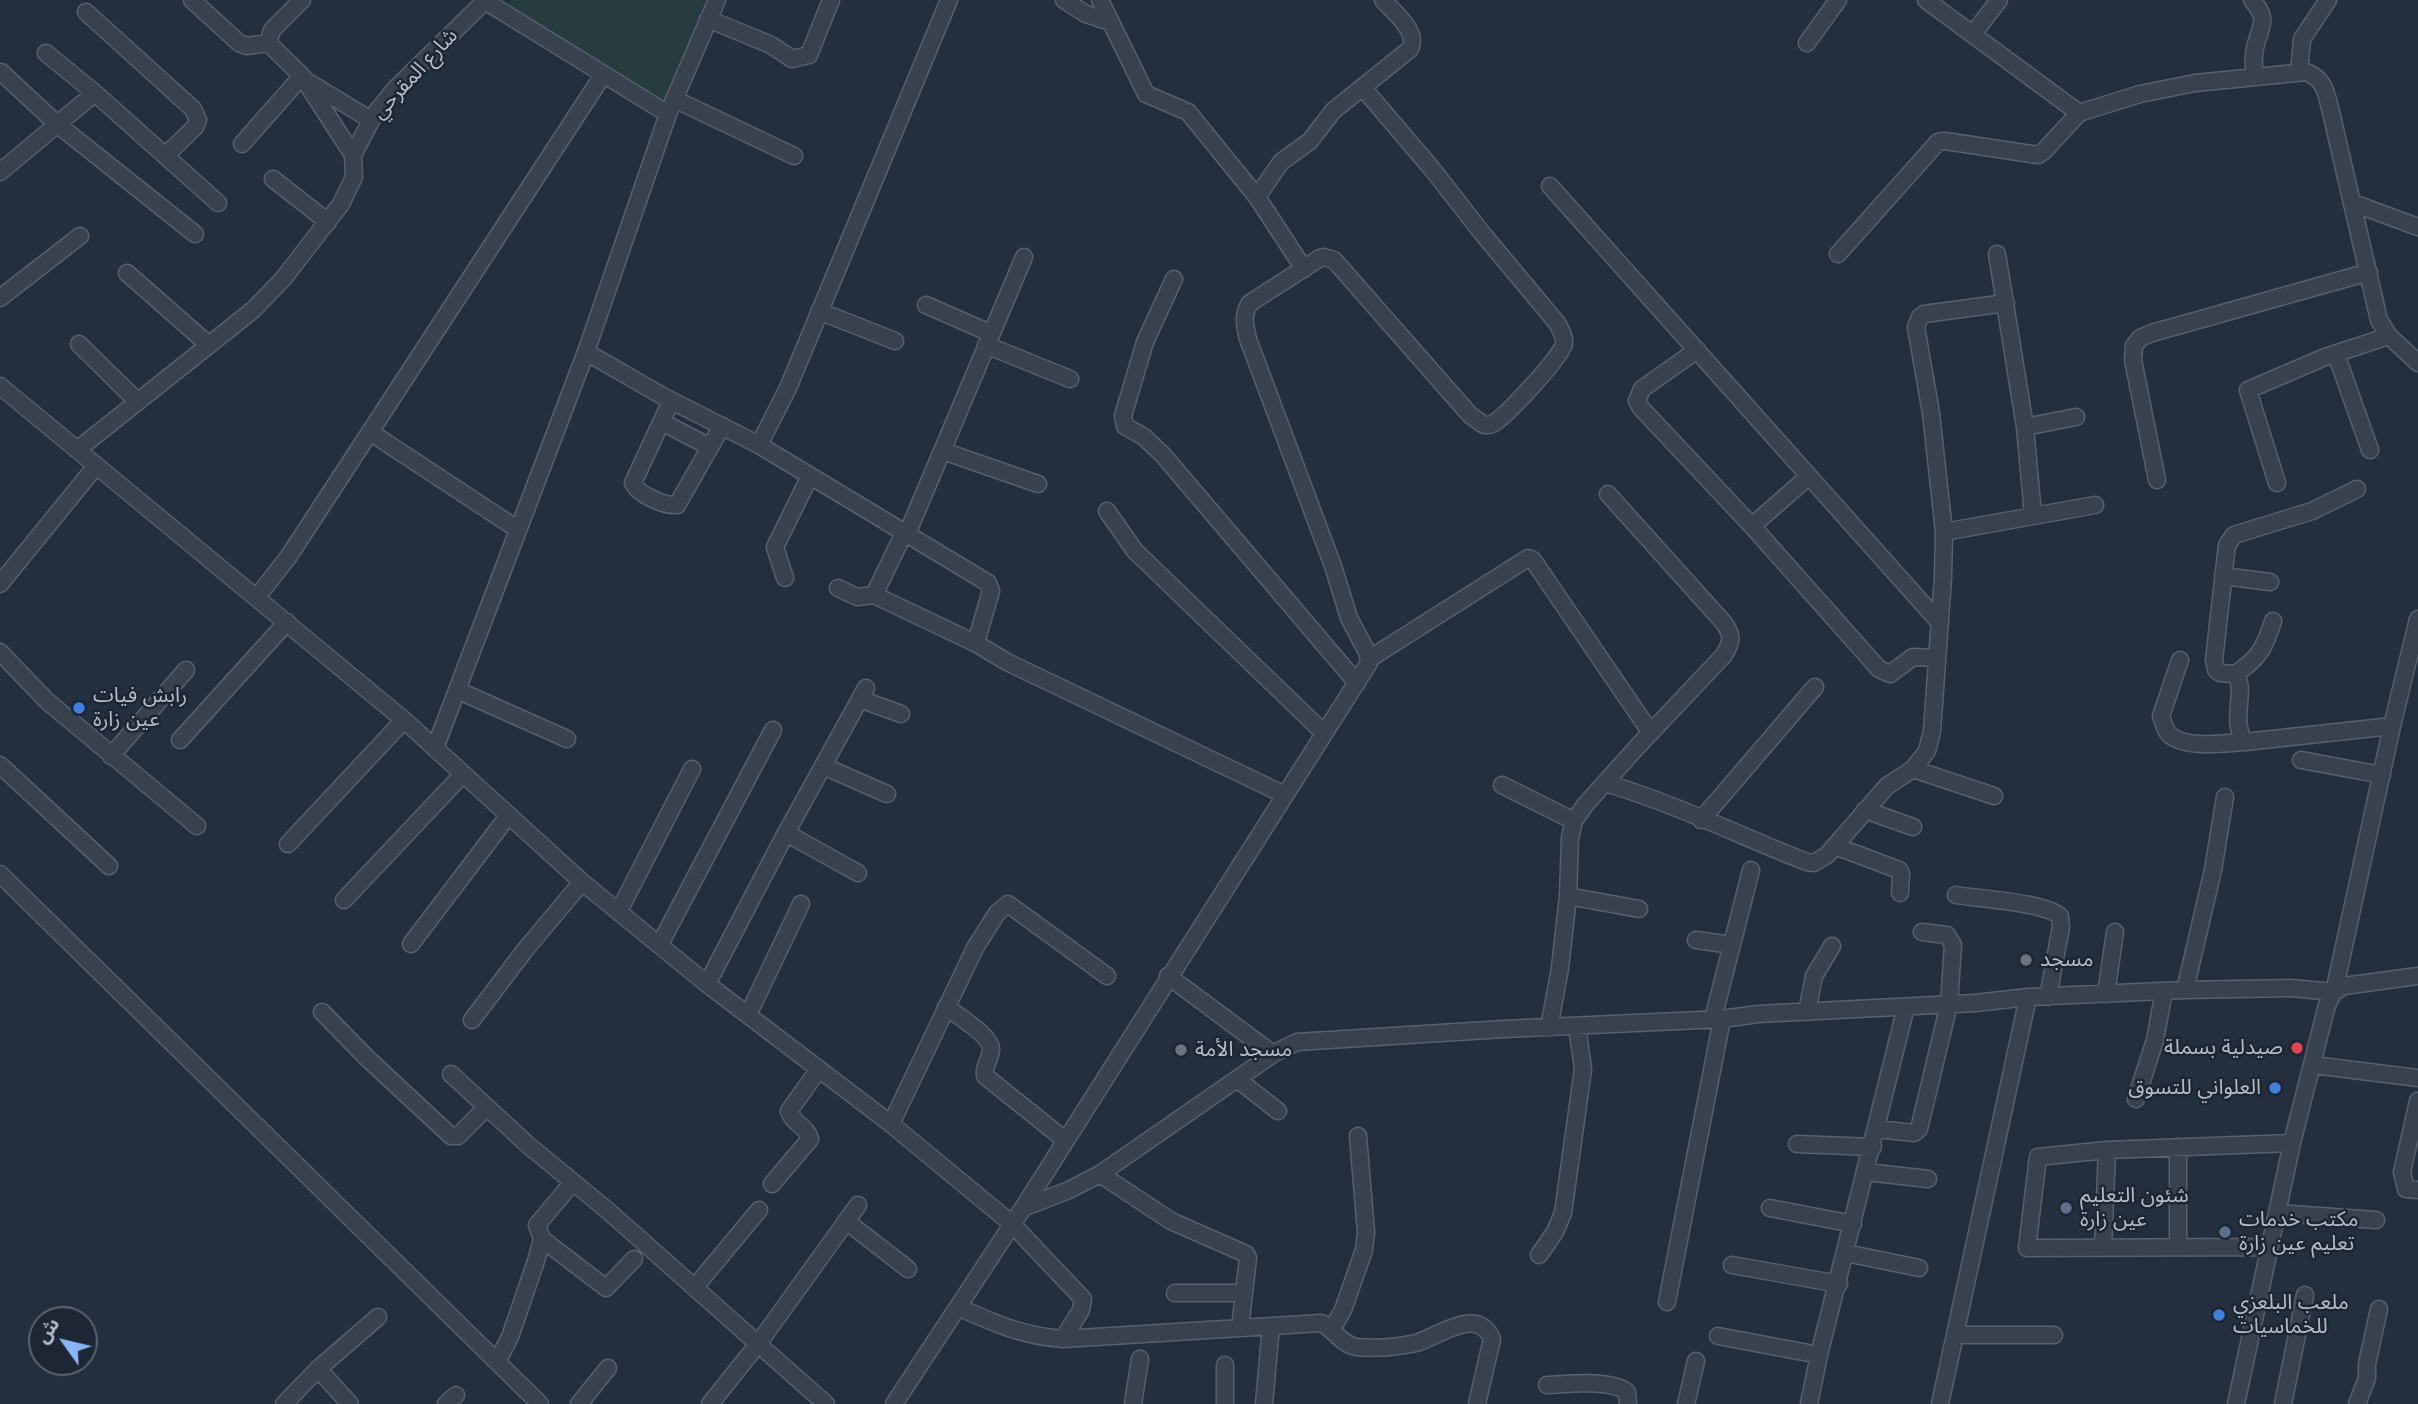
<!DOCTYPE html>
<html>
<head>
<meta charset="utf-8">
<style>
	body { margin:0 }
	#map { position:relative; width:2418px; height:1404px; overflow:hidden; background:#242f3e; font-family:"Noto Sans","Noto Sans Arabic",sans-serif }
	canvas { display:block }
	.north { position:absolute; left:28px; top:1306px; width:70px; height:70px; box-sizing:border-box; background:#1d2633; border:2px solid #59626f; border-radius:50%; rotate:304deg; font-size:19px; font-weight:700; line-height:28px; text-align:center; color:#b4bcc9 }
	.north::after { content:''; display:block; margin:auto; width:24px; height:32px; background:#8ab4f8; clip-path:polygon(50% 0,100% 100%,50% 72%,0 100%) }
</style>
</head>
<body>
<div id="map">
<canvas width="2418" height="1404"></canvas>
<div class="north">ش</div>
</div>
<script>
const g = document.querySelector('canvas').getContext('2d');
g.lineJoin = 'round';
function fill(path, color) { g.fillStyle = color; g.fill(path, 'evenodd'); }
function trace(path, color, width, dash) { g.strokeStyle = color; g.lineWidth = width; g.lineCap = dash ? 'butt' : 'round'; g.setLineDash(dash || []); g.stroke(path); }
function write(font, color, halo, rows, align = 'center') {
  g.font = font + ' "Noto Sans","Noto Sans Arabic",sans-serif'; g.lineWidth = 5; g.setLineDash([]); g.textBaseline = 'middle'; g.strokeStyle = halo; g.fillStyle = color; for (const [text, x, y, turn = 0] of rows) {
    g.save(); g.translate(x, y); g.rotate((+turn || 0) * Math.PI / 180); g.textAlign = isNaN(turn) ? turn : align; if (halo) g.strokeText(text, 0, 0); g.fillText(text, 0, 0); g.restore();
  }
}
fill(new Path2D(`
	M 512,0 L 713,0 L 666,109 L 508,6 Z`), '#263c3f');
const minor = new Path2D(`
	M 192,0 L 239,43 L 247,46 L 268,43
	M 1064,0 L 1086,14 L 1110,22
	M 1100,0 L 1146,94 L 1188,112 L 1257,197
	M 1926,0 L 2079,113 L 2140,94 L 2195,83 L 2306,72 C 2325,79 2326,93 2331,112 L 2379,320 L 2389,336 L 2418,363
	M 2252,0 C 2270,21 2260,25 2255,48 C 2253,57 2254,67 2254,77
	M 485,1 L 668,114
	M 86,12 L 193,109 L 198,120 L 195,127 L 166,155
	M 708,19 L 771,45 L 792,59 L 809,55 L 831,0
	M 1973,34 L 1999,0
	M 268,43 L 302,76 L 353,155
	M 268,43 L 272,30 L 302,0
	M 1807,43 L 1838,0
	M 46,53 L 95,93
	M 1,72 L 57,124 L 195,234
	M 2299,72 L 2302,39 L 2328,0
	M 310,83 L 371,120
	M 674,99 L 794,156
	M 242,144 L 302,76
	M 0,172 L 95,93 L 218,203
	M 273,179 L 328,222
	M 1550,186 L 1940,623
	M 2353,203 L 2418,227
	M 1838,254 L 1938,142 L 1945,141 L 2038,155 L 2044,151 L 2079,113
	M 1997,254 L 2025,427 L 2033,515
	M 1304,269 L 1257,197 L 1281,162 L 1310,141 L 1333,111 L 1410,49 C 1419,32 1394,12 1383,0
	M 127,273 L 209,345
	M 1174,279 L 1145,342 L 1123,416 L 1125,426 L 1144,437 L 1163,455 L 1357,683
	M 0,298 L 80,236
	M 926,305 L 990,333
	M 819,311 L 895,341
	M 79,344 L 137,401
	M 986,345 L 1070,379
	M 1697,350 L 1642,389 L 1637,401 L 1641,408 L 1752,526 L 1879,669 L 1890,674 L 1913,657 L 1936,658
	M 586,352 L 666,398 L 759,445 L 988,583 L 991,591 L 977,639 L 977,644 L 1007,662 L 1285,795
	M 2336,354 L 2370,450
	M 0,386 L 404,720 L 582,882 L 707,984 L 891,1124 L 1012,1224 L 1083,1299 L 1081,1310 L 1063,1339
	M 671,401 L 633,483 C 639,495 664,506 677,505 L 722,426
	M 662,422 L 710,447
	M 2025,427 L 2076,417
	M 370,432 L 511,525
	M 759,445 L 788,388 L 949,0
	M 77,450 L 253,310 L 283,279 L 341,204 L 354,177 L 353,155 L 374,115 L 395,89 L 486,0
	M 943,451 L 1038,484
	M 2157,480 L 2133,360 L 2134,346 L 2140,338 L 2152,333 L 2369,272
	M 2277,483 L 2248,390 L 2325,357 L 2389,336
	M 1107,511 L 1135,551 L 1324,733
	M 1752,526 L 1808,477
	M 1944,532 L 2095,505
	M 904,533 L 874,595 L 977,644
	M 907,534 L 1024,257
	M 2223,576 L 2270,582
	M 785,578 L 775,547 L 810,476
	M 0,584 L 96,466
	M 838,588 L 857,597 L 874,595
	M 257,597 L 289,556 L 603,75
	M 2273,621 C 2265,647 2259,659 2235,674 L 2220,673 L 2216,670 L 2214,660 L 2227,545 L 2234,535 L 2312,511 L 2357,489
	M 0,652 L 47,701 L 197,826
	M 1369,659 L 1528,558 L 1533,560 L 1539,569 L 1651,733
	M 2180,660 L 2161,716 C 2164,723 2165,732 2171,736 C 2188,749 2226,743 2245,742
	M 2235,674 C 2248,690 2229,719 2245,742 L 2392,726
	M 457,690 L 567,739
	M 860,699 L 901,714
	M 180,740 L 287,622
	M 435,748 L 586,352 L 668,114 L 717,0
	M 111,756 L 186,670
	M 2301,760 L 2382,775
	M 0,765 L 109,866
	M 823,766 L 887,794
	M 1913,769 L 1994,796
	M 1605,783 C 1674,803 1740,836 1807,862 L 1814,863 L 1827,855 L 1887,786 L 1913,769 L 1927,751 L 1932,731 L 1943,577 L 1944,532 L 1931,413 L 1916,327 L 1920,317 L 1924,314 L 2006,303
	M 1502,785 L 1574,821
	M 1865,810 L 1913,827
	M 1701,820 L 1815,687
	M 786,833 L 858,873
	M 288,844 L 404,720
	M 1835,846 L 1899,870 L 1901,873 L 1900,893
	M 0,874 L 540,1404
	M 1956,895 C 1979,899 2043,902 2060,916 L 2061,927 L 2048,997
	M 1568,896 L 1639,909
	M 344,900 L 463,774
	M 619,911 L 692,769
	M 1696,940 L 1732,945
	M 411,944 L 508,816
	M 660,944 L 773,730
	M 1168,976 L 1273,1054
	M 707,984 L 786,833 L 866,688
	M 2185,990 L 2213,870 L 2225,797
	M 2106,994 L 2115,932
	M 946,1007 C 956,1014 991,1036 991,1049 C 991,1059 983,1066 985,1076 L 1065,1140
	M 322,1012 L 368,1059 L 451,1136 L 458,1136 L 487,1107
	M 1807,1012 L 1814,976 L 1832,946
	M 748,1015 L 801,904
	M 1713,1019 L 1751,870
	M 472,1020 L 525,950 L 582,882
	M 1549,1028 L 1560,968 L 1568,896 L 1570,838 L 1574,821 L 1585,805 L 1638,746 L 1724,655 C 1732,641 1733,636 1724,623 L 1608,494
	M 2313,1065 L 2418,1078
	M 451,1074 L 528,1145 L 607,1210 L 826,1404
	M 1237,1079 L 1278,1111
	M 2136,1099 L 2155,1040 L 2164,991
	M 2418,1101 L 2402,1172 L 2406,1189 L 2418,1190
	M 891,1124 L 975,948 L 997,913 L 1008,904 L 1107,976
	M 1877,1129 L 1914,1133 L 1919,1129 L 1949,1004 L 1953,945 L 1947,935 L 1922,932
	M 1797,1144 L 1873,1147
	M 2178,1147 L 2178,1247
	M 1866,1172 L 1928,1179
	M 1100,1174 L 1171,1221 L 1246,1254 L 1248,1258 L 1240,1328
	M 772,1184 L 810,1139 C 807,1126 792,1123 789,1111 L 819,1069
	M 1023,1208 L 1069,1190 L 1100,1174 L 1273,1054 L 1297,1042 L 1504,1029 L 1722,1019 L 1758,1014 L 1975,1003 L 2028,997 L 2185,990 L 2291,988 L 2334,992 L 2392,726 L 2418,619
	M 1770,1208 L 1853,1224
	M 2277,1213 L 2376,1220
	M 846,1221 L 908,1269
	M 542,1239 L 606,1288 L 634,1259
	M 2270,1247 L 2027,1248 L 2038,1157 L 2107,1150 L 2292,1143
	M 2103,1248 L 2107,1150
	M 1846,1253 L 1919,1268
	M 1539,1255 L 1555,1232 L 1563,1213 L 1583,1069 L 1577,1026
	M 1732,1265 L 1839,1284
	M 695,1287 L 759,1210
	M 1175,1293 L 1243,1293
	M 1667,1302 L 1722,1019
	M 958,1307 C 994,1323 1022,1336 1063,1339 L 1321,1323 C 1334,1329 1341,1344 1356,1347 C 1375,1349 1397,1347 1416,1343 C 1438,1337 1477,1305 1492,1339 L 1477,1404
	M 1332,1329 L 1343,1310 L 1364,1250 L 1366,1232 L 1358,1136
	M 1956,1335 L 2054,1335
	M 1718,1336 L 1819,1355
	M 498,1360 L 510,1337 L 536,1261 L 542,1239 L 537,1225 L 573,1182
	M 318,1369 L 350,1404
	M 1547,1385 C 1568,1384 1611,1379 1627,1392 L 1628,1404
	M 284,1404 L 318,1369 L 378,1317
	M 446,1404 L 456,1395
	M 579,1404 L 608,1368
	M 710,1404 L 758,1344 L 858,1205
	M 894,1404 L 1023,1208 L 1369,663 L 1368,654 L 1349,618 L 1333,566 L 1248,339 C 1245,326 1242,315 1250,303 L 1320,258 L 1324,257 L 1334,260 L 1470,415 L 1484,425 C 1488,425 1490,426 1494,423 C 1506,416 1563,355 1564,344 C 1565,336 1560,329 1557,323 L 1482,233 L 1433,170 L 1363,88
	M 1133,1404 L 1140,1359
	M 1225,1404 L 1225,1365
	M 1264,1404 L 1271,1326
	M 1686,1404 L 1696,1361
	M 1809,1404 L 1819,1355 L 1906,1007
	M 1940,1404 L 2028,997
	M 2236,1404 L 2292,1143 L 2327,1005 L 2334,992 L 2344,986 L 2418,976
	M 2283,1404 L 2305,1295
	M 2357,1404 L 2367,1378 L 2367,1364 L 2379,1309`);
trace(minor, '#565f6c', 19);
trace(minor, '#38414e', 16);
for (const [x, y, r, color] of [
	[79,708,7,"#3f7fe0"],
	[2026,960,7,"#6b7280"],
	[2297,1048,7,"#e0444e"],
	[1181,1050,7,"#6b7280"],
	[2275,1088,7,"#3f7fe0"],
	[2066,1208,7,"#5c6f8a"],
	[2225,1232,7,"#5c6f8a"],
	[2219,1315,7,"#3f7fe0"]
]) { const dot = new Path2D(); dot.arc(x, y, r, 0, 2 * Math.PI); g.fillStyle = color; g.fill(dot); trace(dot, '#1d2633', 2.5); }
write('21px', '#b4bcc9', '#1d2633', [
	["شارع المقرحي",415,74,-47]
]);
write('21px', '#b4bcc9', '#1d2633', [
	["رابش فيات",93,696],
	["عين زارة",93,720],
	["مسجد",2040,960],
	["صيدلية بسملة",2283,1048,"right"],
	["مسجد الأمة",1195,1050],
	["العلواني للتسوق",2261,1088,"right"],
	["شئون التعليم",2080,1196],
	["عين زارة",2080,1220],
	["مكتب خدمات",2239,1220],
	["تعليم عين زارة",2239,1244],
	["ملعب البلعزي",2233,1303],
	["للخماسيات",2233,1327]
], 'left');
</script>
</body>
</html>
